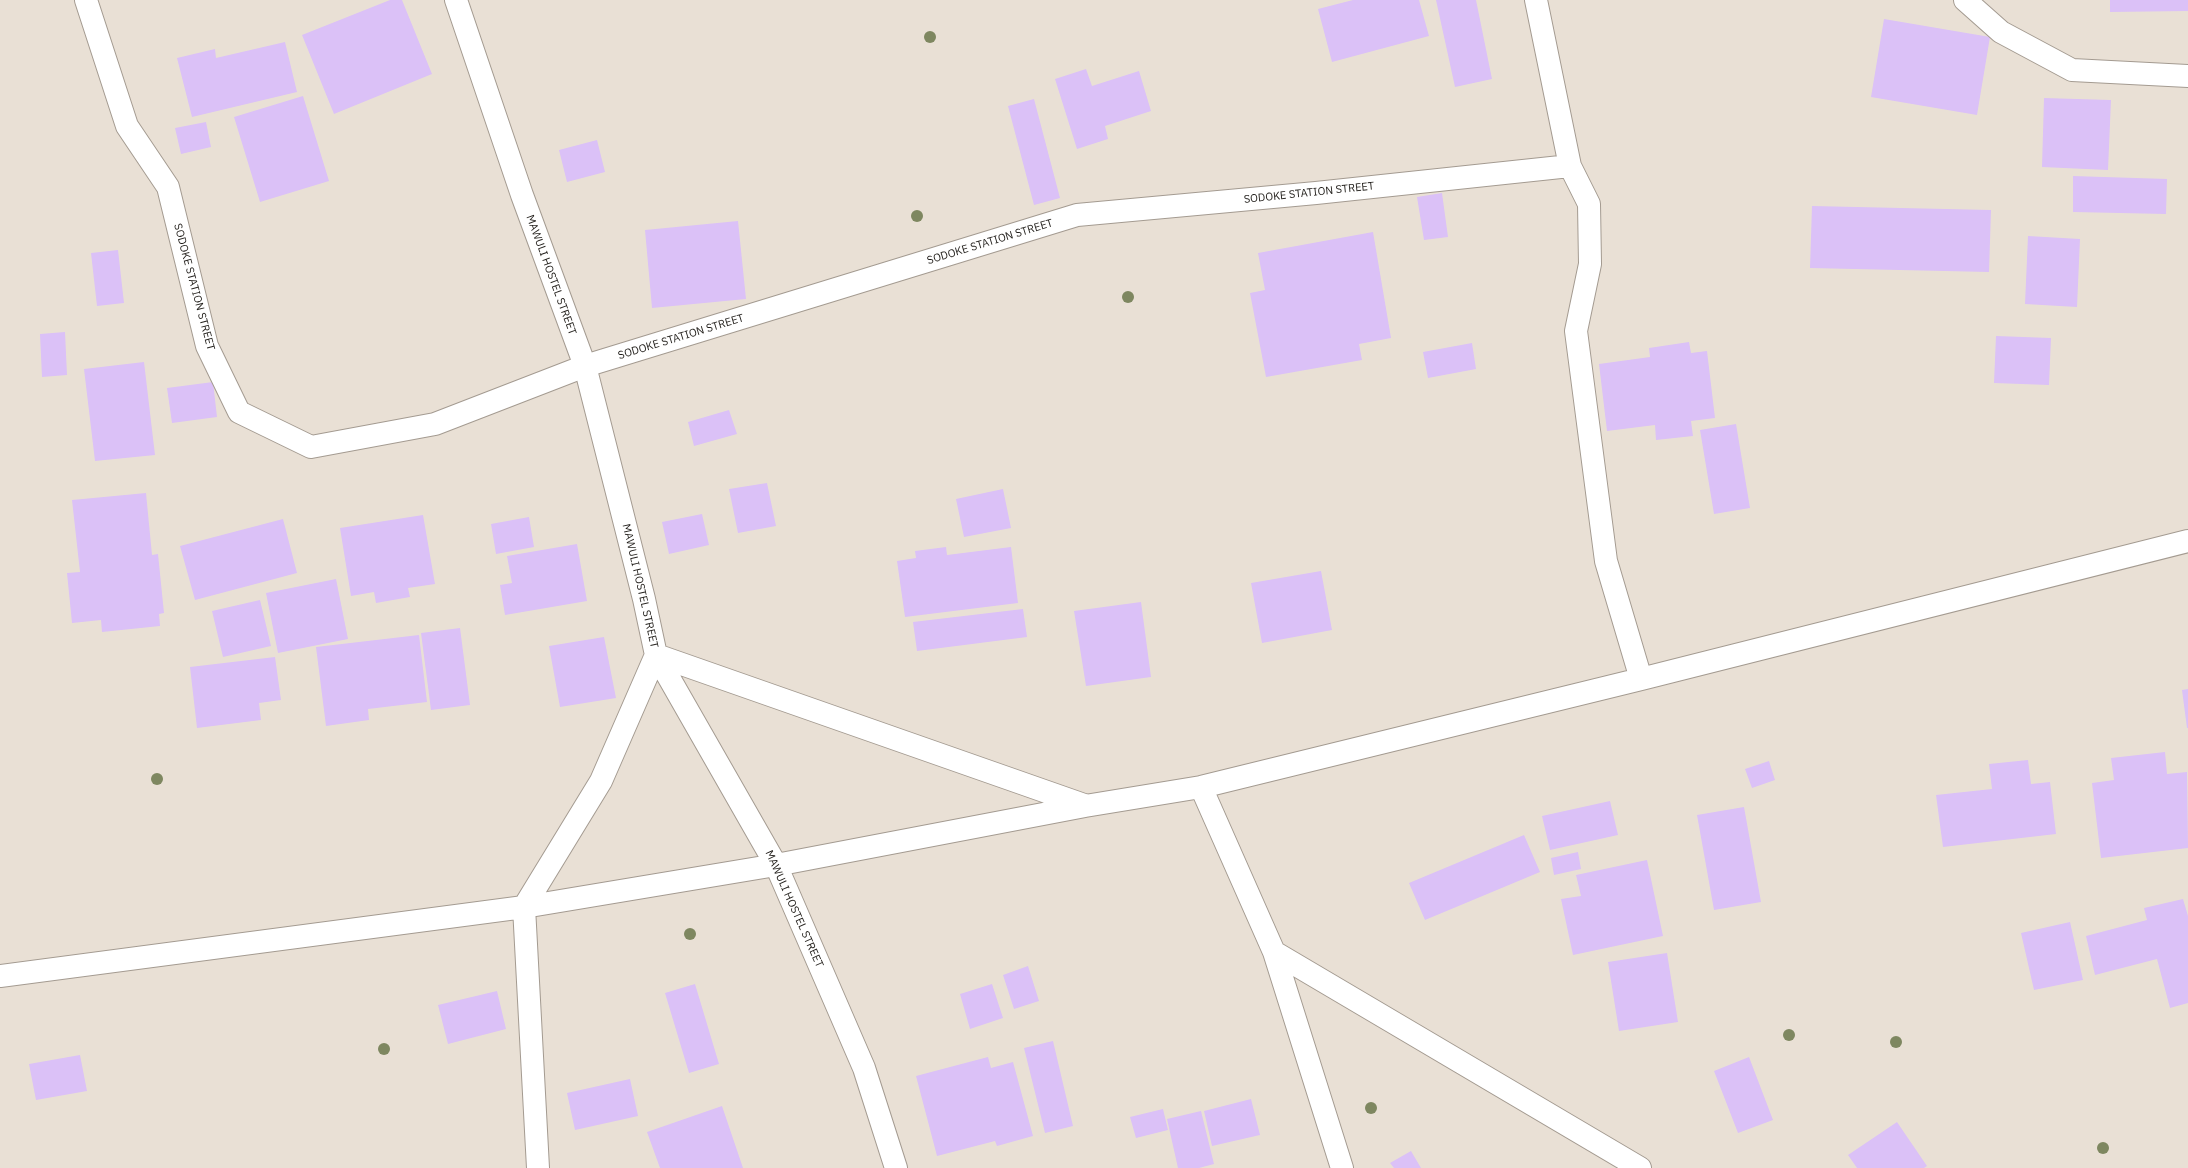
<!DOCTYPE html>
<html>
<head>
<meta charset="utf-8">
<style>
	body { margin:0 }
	canvas { display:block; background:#e9e0d5 }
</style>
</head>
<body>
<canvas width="2188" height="1168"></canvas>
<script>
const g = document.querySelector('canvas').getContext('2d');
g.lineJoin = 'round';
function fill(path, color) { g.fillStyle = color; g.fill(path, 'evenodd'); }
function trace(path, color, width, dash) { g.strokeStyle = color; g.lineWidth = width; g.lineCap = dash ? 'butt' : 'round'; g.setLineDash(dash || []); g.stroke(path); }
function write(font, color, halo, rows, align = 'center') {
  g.font = font + ' "IBM Plex Sans",sans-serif'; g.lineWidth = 4; g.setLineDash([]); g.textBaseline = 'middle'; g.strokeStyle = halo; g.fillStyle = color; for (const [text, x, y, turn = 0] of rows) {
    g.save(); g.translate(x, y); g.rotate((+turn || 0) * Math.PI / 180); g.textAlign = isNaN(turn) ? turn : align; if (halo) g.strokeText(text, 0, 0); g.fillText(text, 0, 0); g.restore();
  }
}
fill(new Path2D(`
	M 390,0 L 402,0 L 432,74 L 334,114 L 302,35 Z
	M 1353,0 L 1419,0 L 1429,36 L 1332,62 L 1318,9 Z
	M 1436,0 L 1476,0 L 1492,79 L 1455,87 Z
	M 2110,0 L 2188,0 L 2188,11 L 2110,12 Z
	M 1884,19 L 1990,37 L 1977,115 L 1871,97 Z
	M 285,42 L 297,92 L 192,117 L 177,58 L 215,49 L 216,58 Z
	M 1086,69 L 1092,86 L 1139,71 L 1151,111 L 1105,126 L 1108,139 L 1077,149 L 1055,79 Z
	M 303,96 L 329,181 L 260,202 L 234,117 Z
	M 2044,98 L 2111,100 L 2108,170 L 2042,167 Z
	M 1034,99 L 1060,198 L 1034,205 L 1008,106 Z
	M 206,122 L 211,147 L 181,154 L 175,128 Z
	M 597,140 L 605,172 L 567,182 L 559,150 Z
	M 2073,176 L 2167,179 L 2166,214 L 2073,212 Z
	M 1442,193 L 1448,237 L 1424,240 L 1417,197 Z
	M 1812,206 L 1991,210 L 1989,272 L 1810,268 Z
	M 738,221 L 746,299 L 652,308 L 645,230 Z
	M 1373,232 L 1391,338 L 1359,344 L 1362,360 L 1266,377 L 1250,293 L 1265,290 L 1258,253 Z
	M 2028,236 L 2080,239 L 2077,307 L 2025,304 Z
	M 118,250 L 124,303 L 97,306 L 91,253 Z
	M 65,332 L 67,375 L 42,377 L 40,334 Z
	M 1996,336 L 2051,338 L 2049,385 L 1994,383 Z
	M 1689,342 L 1691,353 L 1707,351 L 1715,418 L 1691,421 L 1693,436 L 1656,440 L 1655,425 L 1607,431 L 1599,364 L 1650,357 L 1649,348 Z
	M 1472,343 L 1476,369 L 1428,378 L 1423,352 Z
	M 144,362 L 155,455 L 95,461 L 84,369 Z
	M 213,382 L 217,417 L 172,423 L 167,388 Z
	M 729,410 L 737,434 L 694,446 L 688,422 Z
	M 1736,424 L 1750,508 L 1714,514 L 1700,430 Z
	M 767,483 L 776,526 L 738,533 L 729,489 Z
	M 1003,489 L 1011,528 L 964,537 L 956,499 Z
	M 146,493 L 152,555 L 158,554 L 164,613 L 159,614 L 160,626 L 102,632 L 101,620 L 72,623 L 67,573 L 80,572 L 72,500 Z
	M 702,514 L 709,545 L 669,554 L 662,522 Z
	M 423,515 L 435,584 L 408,588 L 410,597 L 376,603 L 374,592 L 351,596 L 340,528 Z
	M 529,517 L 534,547 L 496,554 L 491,524 Z
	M 283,519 L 297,573 L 195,600 L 180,546 Z
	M 577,544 L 587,601 L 505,615 L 500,585 L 512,583 L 507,556 Z
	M 946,547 L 947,555 L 1011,547 L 1018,603 L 905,617 L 897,561 L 916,558 L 915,551 Z
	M 1321,571 L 1332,630 L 1262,643 L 1251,583 Z
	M 336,579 L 348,639 L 278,653 L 266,593 Z
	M 260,600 L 271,646 L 223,657 L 212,611 Z
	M 1141,602 L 1151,677 L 1086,686 L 1074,611 Z
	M 1023,609 L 1027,637 L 917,651 L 913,622 Z
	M 460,628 L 470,705 L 431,710 L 421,633 Z
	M 419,635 L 427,702 L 368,709 L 369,720 L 326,726 L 316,647 Z
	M 604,637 L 616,698 L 560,707 L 549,646 Z
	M 275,657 L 281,700 L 259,703 L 261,720 L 197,728 L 190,667 Z
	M 2188,689 L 2188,728 L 2187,728 L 2182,690 Z
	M 2165,752 L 2167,774 L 2187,772 L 2188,848 L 2101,858 L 2092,783 L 2114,780 L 2111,758 Z
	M 2028,760 L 2031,784 L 2050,782 L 2056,834 L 1943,847 L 1936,795 L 1992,789 L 1989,764 Z
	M 1769,761 L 1775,780 L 1752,788 L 1745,769 Z
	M 1610,801 L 1618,835 L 1550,850 L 1542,816 Z
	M 1744,807 L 1761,902 L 1714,910 L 1697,815 Z
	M 1524,835 L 1540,872 L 1425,920 L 1409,883 Z
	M 1578,852 L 1581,869 L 1554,875 L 1551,858 Z
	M 1647,860 L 1663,936 L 1573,955 L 1561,899 L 1581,896 L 1576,875 Z
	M 2183,899 L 2188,916 L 2188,1003 L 2170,1008 L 2157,959 L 2095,975 L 2086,936 L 2147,920 L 2144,908 Z
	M 2070,922 L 2083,980 L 2034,990 L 2021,933 Z
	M 1667,953 L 1678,1022 L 1619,1031 L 1608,962 Z
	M 1028,966 L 1039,1001 L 1014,1009 L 1003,975 Z
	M 695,984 L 719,1064 L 689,1073 L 665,993 Z
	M 992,984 L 1003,1018 L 970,1029 L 960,994 Z
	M 497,991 L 506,1029 L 448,1044 L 438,1005 Z
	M 1053,1041 L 1073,1126 L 1045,1133 L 1024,1048 Z
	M 80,1055 L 87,1091 L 36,1100 L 29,1064 Z
	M 988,1057 L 991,1068 L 1013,1062 L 1033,1136 L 997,1146 L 995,1141 L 937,1156 L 916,1076 Z
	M 1749,1057 L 1773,1120 L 1738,1133 L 1714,1071 Z
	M 630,1079 L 638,1116 L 575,1130 L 567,1093 Z
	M 1251,1099 L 1260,1135 L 1212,1146 L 1204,1111 Z
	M 722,1106 L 743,1168 L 660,1168 L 647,1132 Z
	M 1163,1109 L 1168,1130 L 1136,1138 L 1130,1117 Z
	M 1201,1111 L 1214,1164 L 1199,1168 L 1178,1168 L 1167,1119 Z
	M 1897,1122 L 1927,1166 L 1924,1168 L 1857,1168 L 1848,1155 Z
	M 1411,1151 L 1421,1168 L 1394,1168 L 1390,1163 Z`), '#dbc1f7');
const minor = new Path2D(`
	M 86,0 L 127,126 L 168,187 L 207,346 L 239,412 L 311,447 L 435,424 L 585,366 L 1077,215 L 1316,193 L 1570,166
	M 456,0 L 522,195 L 585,366 L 644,599 L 656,655 L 776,865 L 864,1068 L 896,1168
	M 1536,0 L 1570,166 L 1589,204 L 1590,264 L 1576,331 L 1606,561 L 1641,679
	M 1965,0 L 2001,32 L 2072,70 L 2188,76
	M 1201,787 L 1274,952 L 1342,1168
	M 1274,952 L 1640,1168
	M 0,976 L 524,907 L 776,865 L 1085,806 L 1201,787 L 1641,679 L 2188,541
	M 538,1168 L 524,907 L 601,781 L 656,655 L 1084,805`);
trace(minor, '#a49b91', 24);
trace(minor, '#fff', 22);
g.fillStyle = '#7e8760';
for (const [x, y] of [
	[930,37],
	[917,216],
	[1128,297],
	[157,779],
	[690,934],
	[1789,1035],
	[1896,1042],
	[384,1049],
	[1371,1108],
	[2103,1148]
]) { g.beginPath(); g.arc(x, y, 6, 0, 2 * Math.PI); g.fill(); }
write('11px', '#201d19', '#fff', [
	["SODOKE STATION STREET",1309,193,-6],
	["SODOKE STATION STREET",990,242,-17],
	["MAWULI HOSTEL STREET",551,275,70],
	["SODOKE STATION STREET",194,287,75],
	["SODOKE STATION STREET",681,337,-17],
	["MAWULI HOSTEL STREET",640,586,77],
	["MAWULI HOSTEL STREET",794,909,66]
]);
</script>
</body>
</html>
